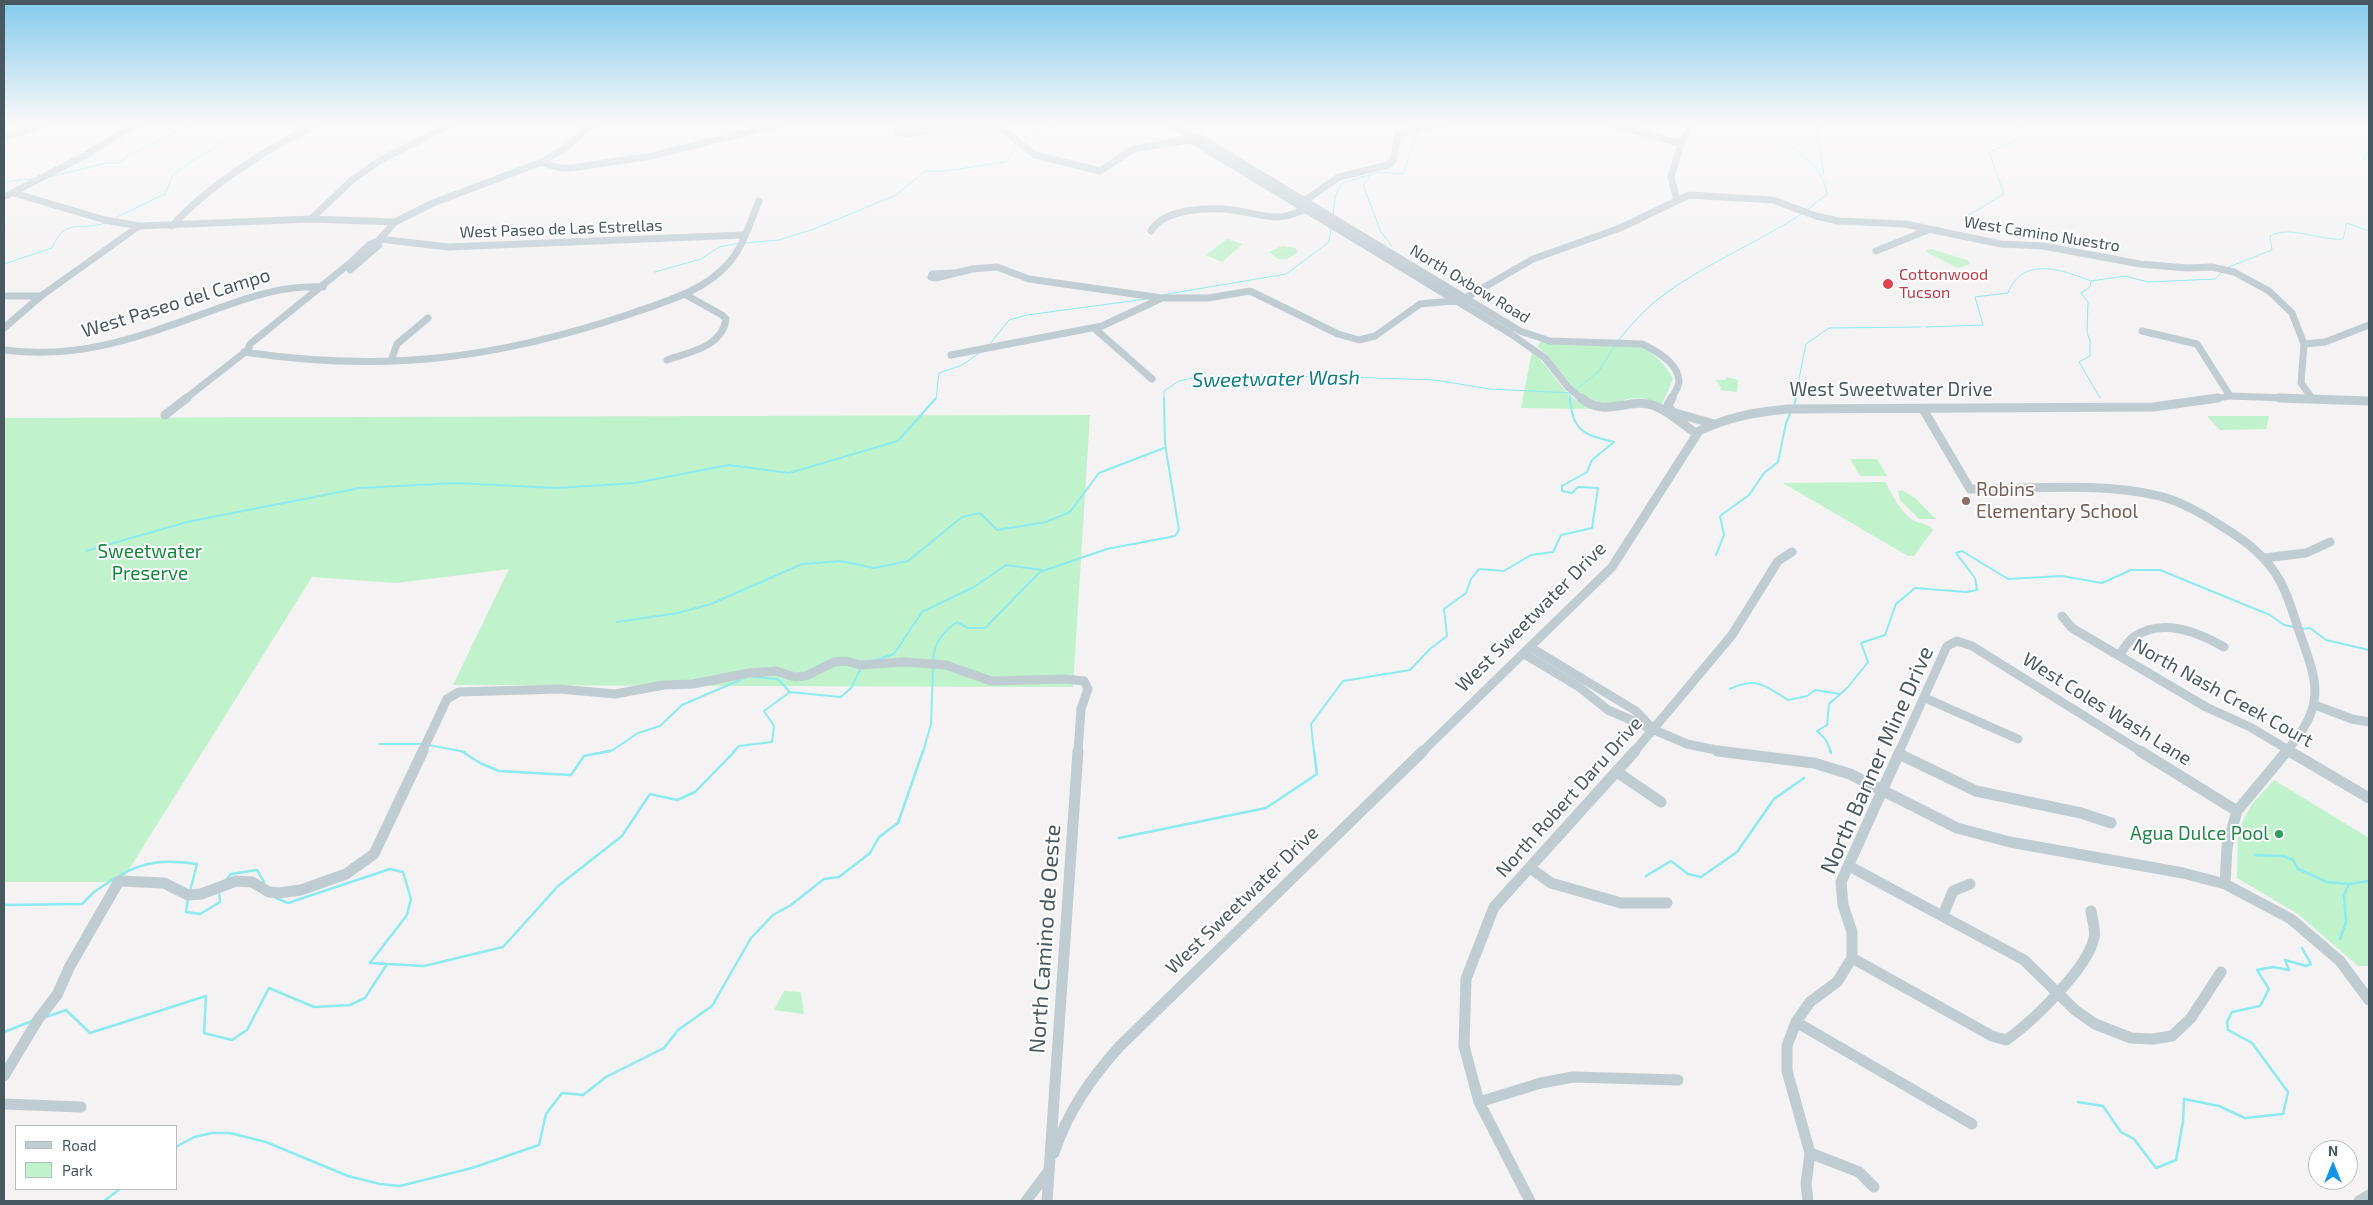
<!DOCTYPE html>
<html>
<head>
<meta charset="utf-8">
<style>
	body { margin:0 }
	#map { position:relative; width:2373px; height:1205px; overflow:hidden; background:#f4f2f2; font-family:"Exo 2",sans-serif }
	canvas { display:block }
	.frame { position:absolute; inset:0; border:5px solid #495961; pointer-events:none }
	.legend { position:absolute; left:15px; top:1125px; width:162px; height:65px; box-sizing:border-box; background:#fff; border:1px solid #b6bdc0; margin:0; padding:6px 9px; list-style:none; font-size:15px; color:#495961 }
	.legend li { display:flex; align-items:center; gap:10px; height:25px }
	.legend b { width:25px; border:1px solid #b6bdc0 }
	.north { position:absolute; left:2308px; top:1140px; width:50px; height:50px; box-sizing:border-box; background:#fff; border:1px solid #b6bdc0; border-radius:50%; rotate:0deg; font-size:14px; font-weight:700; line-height:20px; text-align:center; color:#495961 }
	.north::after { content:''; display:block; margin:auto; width:18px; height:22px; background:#1293ee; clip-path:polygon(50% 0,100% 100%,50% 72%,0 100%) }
</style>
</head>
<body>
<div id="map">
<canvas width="2373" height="1205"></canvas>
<div class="frame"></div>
<ul class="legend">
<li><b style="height:6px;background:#bfccd2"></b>Road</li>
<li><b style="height:14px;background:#c0f2cc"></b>Park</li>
</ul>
<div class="north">N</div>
</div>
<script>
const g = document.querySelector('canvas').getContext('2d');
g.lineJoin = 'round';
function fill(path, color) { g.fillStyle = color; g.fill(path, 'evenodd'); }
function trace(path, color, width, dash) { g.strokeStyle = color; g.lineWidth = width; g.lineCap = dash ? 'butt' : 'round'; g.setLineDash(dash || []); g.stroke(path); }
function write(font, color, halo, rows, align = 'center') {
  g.font = font + ' "Exo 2",sans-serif'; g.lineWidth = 4; g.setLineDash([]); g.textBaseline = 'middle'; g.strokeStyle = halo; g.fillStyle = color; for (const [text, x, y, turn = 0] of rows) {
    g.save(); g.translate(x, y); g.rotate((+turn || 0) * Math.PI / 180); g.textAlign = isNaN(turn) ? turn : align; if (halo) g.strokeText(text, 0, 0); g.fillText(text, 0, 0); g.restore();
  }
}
fill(new Path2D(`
	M 1227,239 L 1243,244 L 1222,262 L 1206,255 Z
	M 1282,246 L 1295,248 L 1298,252 L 1287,259 L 1278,259 L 1269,252 Z
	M 1931,249 L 1967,260 L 1970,264 L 1958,268 L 1928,253 L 1926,250 Z
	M 1540,342 C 1565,343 1623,339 1644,349 C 1656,354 1667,367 1673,379 L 1662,404 C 1654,402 1644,397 1636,398 C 1627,398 1618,403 1609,403 C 1576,404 1559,365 1538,347 Z
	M 1532,352 C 1550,366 1559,389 1579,402 C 1584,405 1591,407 1597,409 L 1521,408 Z
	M 1726,377 L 1738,380 L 1737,392 L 1720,390 L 1721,387 L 1716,380 L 1726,380 Z
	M 1090,415 L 1073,687 L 453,685 L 509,569 L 396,583 L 312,577 L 121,882 L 4,882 L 4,418 Z
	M 2207,416 L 2269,416 L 2266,429 L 2220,430 Z
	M 1850,459 L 1877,459 L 1887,476 L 1860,476 Z
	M 1885,482 C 1892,494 1901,513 1913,520 C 1921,525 1927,522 1933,530 L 1914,556 L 1908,556 L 1783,483 Z
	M 1902,490 L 1915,498 L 1936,519 L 1919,519 L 1900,500 L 1898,491 Z
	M 2274,780 L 2369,838 L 2369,966 L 2358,966 L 2298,914 L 2237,878 L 2238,830 L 2252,804 Z
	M 784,991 L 801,992 L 804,1014 L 774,1010 Z`), '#c0f2cc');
trace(new Path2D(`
	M 1774,124 C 1779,131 1784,140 1791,146 C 1808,161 1823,170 1827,194 L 1807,210
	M 1816,124 L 1824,175
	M 2365,124 L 2369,129
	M 1019,140 L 1058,124
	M 2363,160 L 2369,148
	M 1371,175 L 1363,185 L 1381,232 L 1392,246
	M 50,177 L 106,163 L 118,163 L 130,154 L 193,124
	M 4,184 L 10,181 L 33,179
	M 1333,216 L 1335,197 L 1342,183 L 1379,172 L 1403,174 L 1416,135 L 1428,129 L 1460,124
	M 113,219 L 165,194 L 173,175 L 192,161 L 255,124
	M 1973,231 L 1969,215 L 2004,194 L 1989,152 L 2026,136 L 2018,124
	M 744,243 L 779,240 L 814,229 L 896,195 L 925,171 L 946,171 L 1004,162 L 1011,156 L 1017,144
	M 4,264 L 52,248 C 66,216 79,232 105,223
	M 2226,268 L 2272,250 L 2270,236 C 2290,225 2320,241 2343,239 L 2347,223 L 2369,231
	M 655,272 L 701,259 L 719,247 L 739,243
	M 1162,295 L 1286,274 L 1329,242 L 1331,228
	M 1926,327 L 1983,325 L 1975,297 L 2008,293 C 2023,255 2062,270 2091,281
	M 1618,341 C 1630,326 1642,312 1658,299 C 1702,265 1756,244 1803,213
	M 989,345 L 1009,320 L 1027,315 L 1146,299
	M 1576,390 L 1599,371 L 1615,345
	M 1570,394 L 1570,399
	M 2100,398 L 2079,362 L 2090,356 L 2090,341 L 2087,333 L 2088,302 L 2081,293 L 2090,287 L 2091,281 L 2125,276 L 2148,282 L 2215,279 L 2223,271
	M 936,399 L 939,373 L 962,365 L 984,350
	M 1164,399 L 1164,391 L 1179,381 L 1197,377 L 1262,375 L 1285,378 L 1317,376 L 1435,380 L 1490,389 L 1572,393
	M 1795,399 L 1806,344 L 1829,328 L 1921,327`), '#8cebf1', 1);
trace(new Path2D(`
	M 1794,406 L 1796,398
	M 86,551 L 187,522 L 360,488 L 456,483 L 556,488 L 635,483 L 729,465 L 789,473 L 898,441 L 936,398
	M 1716,555 L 1724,535 L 1720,516 L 1749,495 L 1764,473 L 1778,462 L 1786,423 L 1791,412
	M 617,622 L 678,613 L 711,604 L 802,564 L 840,561 L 874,568 L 908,561 L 962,517 L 980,513 L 997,530 L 1046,522 L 1070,512 L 1099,473 L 1164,448
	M 2301,629 L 2310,628 L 2326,640 L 2369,650
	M 876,660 L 894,654 L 922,612 L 974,587 L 1006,565 L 1042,570
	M 933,660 C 934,642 943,632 957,622 L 968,628 L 985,628 L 1040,572 L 1107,549 L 1175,536 L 1179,530 L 1165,444 L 1164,398
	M 754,677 L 778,679 L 789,691
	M 1730,689 C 1756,676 1766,686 1788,700 L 1807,696 L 1815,690 L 1840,694
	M 379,744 L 422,744
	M 429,745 L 465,752
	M 604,752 L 613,750 L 638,733 L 660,726 L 682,705 L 747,677
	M 733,752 L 739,746 L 772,742 L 774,726 L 764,711 L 790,692 L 841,697 L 851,688 L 861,668
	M 923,752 L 931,724 L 933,667
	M 1314,752 L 1311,724 L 1343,681 L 1410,670 L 1430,649 L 1447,636 L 1444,609 L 1466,593 L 1471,579 L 1479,569 L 1504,571 L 1531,555 L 1553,552 L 1561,535 L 1592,528 L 1598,488 L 1578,487 L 1572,493 L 1562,491 L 1562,486 L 1587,472 L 1592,460 L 1614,442 C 1584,435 1572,431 1570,398
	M 1831,752 L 1826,740 L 1817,731 L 1827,725 L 1829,704 L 1848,687 L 1868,662 L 1861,643 L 1885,635 L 1896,604 L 1915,588 L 1966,592 L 1977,590 L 1975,578 L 1956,553 L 1962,551 L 2008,579 L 2062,576 L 2102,583 L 2131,570 L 2160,570 L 2270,615 L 2284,625 L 2294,627`), '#8cebf1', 2);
trace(new Path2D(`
	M 461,751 L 480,763 L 499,771 L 571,775 L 584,756 L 610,751
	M 1830,751 L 1831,753
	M 1119,838 L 1266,808 L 1317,774 L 1314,751
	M 2255,855 L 2283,856 L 2293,860 L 2298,869 L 2327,882 L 2349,884
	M 119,876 C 145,860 168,860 197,864 L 190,891
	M 1646,876 L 1671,861 L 1688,874 L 1701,877 L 1737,852 L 1774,799 L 1804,778
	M 226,880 L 231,874 L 257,870 L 264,882
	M 188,898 L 186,912 L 200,914 L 220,902 L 219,892
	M 276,898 L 288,903 L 390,869 L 403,872 L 411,899 L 407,915 L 370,963 L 424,966 L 503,947 L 558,886 L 622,836 L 650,794 L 677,800 L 695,792 L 735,751
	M 4,905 L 82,904 L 94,892 L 115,878
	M 2340,939 L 2346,922 L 2344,895 L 2349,884 L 2369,881
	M 46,1017 L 66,1010 L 90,1033 L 206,996 L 204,1033 L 232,1040 L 247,1030 L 269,988 L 314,1007 L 350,1005 L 365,998 L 387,964
	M 4,1032 L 32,1021
	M 2078,1102 L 2103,1106 L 2121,1132 L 2134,1139 L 2156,1168 L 2176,1160 L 2183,1122 L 2184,1099 L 2219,1106 L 2245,1118 L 2283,1114 L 2288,1092 L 2252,1043 L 2228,1030 L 2227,1022 L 2232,1012 L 2260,1006 L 2269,989 L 2257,970 L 2273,967 L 2289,970 L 2285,960 L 2306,966 L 2311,964 L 2302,948
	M 176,1147 L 194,1137 L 212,1133 L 230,1133 L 266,1142 L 348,1176 L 380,1184 L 400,1186 L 472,1168 L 539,1145 L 546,1114 L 562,1093 L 583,1095 L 606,1077 L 664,1048 L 678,1030 L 712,1006 L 751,938 L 773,915 L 791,905 L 824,879 L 839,877 L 870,853 L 879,837 L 898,823 L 923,751
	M 104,1201 L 120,1189`), '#8cebf1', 2.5);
trace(new Path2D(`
	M 1171,124 L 1185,133 L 1199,137 L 1520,331 L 1550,341 L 1642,344 C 1657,351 1678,363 1679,381 C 1679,387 1674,394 1671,399
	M 1612,124 L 1681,144
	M 927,131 L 903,134 L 898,132 L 910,129 L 1003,130 L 1035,155 L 1100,171 L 1133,149 L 1194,139
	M 1187,135 L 1191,140 L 1511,334 L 1545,358 L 1568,387 L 1582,399
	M 4,138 L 43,124
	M 541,162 L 560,168 L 572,168 L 651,156 L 780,124
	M 14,193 L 105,220 L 139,226 L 311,219 L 395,222
	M 4,197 L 86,155 L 136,124
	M 1677,200 L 1671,177 L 1681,144 L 1691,124
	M 311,219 L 352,180 L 379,161 L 451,124
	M 172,226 C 208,186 265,150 313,126
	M 1151,231 C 1164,208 1209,207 1233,210 C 1248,212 1263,217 1278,217 C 1287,217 1296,213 1304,210 L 1304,201 L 1339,177 L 1388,165 L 1393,161 L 1398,134 L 1436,124
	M 380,239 L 448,247 L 743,235
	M 1876,251 L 1928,230
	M 350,270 L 379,245 L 378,241
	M 952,273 L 932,274 L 931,277 L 936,278 L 972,269 L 997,267 L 1029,279 L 1162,298 L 1208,298 L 1250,291 L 1338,334 L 1359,340 L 1375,336 L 1420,304 L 1462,300 L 1533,259 L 1620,228 L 1689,195 L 1773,200 L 1816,216 L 1839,221 L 1905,224 L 2001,244 L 2043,246 L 2140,264 L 2187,268 L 2212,267 L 2234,272 L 2269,291 L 2292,313 L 2304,344 L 2301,383 L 2311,397
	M 4,296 L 41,296
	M 4,328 L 41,296 L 139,226
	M 1094,328 L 1152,379
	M 2142,331 L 2197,344 L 2230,396
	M 2304,344 L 2325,342 L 2369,325
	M 248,349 L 250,344 L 350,263 L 370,244 L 378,241 L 395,222 L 433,203 L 542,162 L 568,146 L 591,124
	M 4,350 C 79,360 139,337 208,312 C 247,298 281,285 323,287
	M 244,352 C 385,373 496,359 630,314 C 664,302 702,292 727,265 C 743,248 750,222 759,201
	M 951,355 L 1102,326 L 1162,298
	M 667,360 C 690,352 722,347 726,319 L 722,315 L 686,295
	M 391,361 L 397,344 L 428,318
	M 185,399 L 249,349
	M 2209,399 L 2230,396 L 2314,399`), '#bfccd2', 7);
trace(new Path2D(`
	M 1581,398 C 1606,419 1630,396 1655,406 C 1670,412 1684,425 1697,434
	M 1672,398 L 1668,405 L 1672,412 L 1714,424
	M 2279,398 L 2369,401
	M 1923,409 L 1970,489 C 2029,489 2102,482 2159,496 C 2181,501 2204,515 2223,527 C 2246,541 2267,557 2280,581 C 2289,597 2294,617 2300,634 C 2320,688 2324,706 2286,752
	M 165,415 L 187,398
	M 2264,558 L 2306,553 L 2330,542
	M 2062,616 L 2072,628 L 2206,707 L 2250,727 L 2292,752
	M 1957,641 L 1972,646 L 2142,752
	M 1530,647 L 1636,711 L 1651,727
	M 1524,654 L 1579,687 L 1608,710 L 1687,744 L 1726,752
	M 2119,655 C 2124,649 2128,641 2134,637 C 2162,617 2198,632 2224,647
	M 1925,698 L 2018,739
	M 2315,705 L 2352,719 L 2369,722
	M 422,752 L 447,699 L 459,692 L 560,689 L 615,694 L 664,685 L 693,684 L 749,673 L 776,671 L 795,677 L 806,676 L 834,662 L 846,661 L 860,665 L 904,662 L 946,665 L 991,681 L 1064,679 L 1084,681 L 1088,689 L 1081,709 L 1078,752
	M 1422,752 L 1612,567 L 1699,431 C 1728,417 1756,412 1788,409 L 2153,407 L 2218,398
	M 1634,752 L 1732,635 L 1778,561 L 1792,552
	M 1899,752 L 1947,646 L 1957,641`), '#bfccd2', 9);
trace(new Path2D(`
	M 1718,751 L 1814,763 L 1850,774 L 1957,828 L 2010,842 L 2183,873 L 2225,884 L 2291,919 L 2340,961 L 2369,1000
	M 2140,751 L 2237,811
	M 2289,751 L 2369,798
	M 1899,754 L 1976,791 L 2081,813 L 2111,823
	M 1617,772 L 1661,802
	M 1849,866 L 2024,960 L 2075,1010 L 2095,1024 L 2131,1038 L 2153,1039 L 2172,1036 L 2191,1018 L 2221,972
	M 1530,868 L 1551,883 L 1621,903 L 1667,903
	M 2225,884 L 2227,847 L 2237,811 L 2287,751
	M 1943,915 L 1953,891 L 1970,884
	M 1852,958 L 1992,1036 L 2006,1040 C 2031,1023 2088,968 2094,938 C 2096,930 2092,919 2091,911
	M 1796,1022 L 1972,1124
	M 4,1076 L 39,1018 L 57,995 L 70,966 L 119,881 L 164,883 L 188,895 L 201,894 L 236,881 L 252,882 L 269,892 L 279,893 L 301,890 L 346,874 L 374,854 L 423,751
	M 1479,1102 L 1541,1083 L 1573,1077 L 1678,1080
	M 4,1104 L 81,1107
	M 1054,1153 C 1068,1111 1091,1078 1120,1046 L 1423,751
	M 1810,1153 L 1859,1172 L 1874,1187
	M 1026,1201 L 1048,1172
	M 1047,1201 L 1078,751
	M 1530,1201 L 1479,1102 L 1464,1046 L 1466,979 L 1494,907 L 1635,751
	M 1808,1201 L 1806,1184 L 1810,1153 L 1787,1071 L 1787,1046 L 1796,1022 L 1810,1002 L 1837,982 L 1852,958 L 1852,932 L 1843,905 L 1841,882 L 1900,751
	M 2359,1201 L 2369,1195`), '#bfccd2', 11);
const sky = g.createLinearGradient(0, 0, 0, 293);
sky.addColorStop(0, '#83caec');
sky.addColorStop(0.42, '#faf9f9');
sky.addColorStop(1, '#faf9f900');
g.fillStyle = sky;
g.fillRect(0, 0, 2373, 293);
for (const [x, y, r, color] of [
	[1888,284,6,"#e0444e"],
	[1966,501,5,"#8d6e63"],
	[2279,834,5,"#2e9e5b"]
]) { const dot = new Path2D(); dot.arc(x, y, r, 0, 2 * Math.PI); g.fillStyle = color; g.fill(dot); trace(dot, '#fff', 2); }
write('16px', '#495961', '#fff', [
	["West Paseo de Las Estrellas",561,229,-2],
	["West Camino Nuestro",2042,234,9],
	["North Oxbow Road",1470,284,31]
]);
write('16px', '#be3a42', '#fff', [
	["Cottonwood",1899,275],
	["Tucson",1899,293]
], 'left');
write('19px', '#495961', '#fff', [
	["West Paseo del Campo",176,303,-17],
	["West Sweetwater Drive",1891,390],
	["West Sweetwater Drive",1531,617,-45],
	["North Nash Creek Court",2223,693,29],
	["West Coles Wash Lane",2107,709,32],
	["North Robert Daru Drive",1569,797,-48],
	["West Sweetwater Drive",1242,900,-44]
]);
write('19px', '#785e54', '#fff', [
	["Robins",1976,490],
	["Elementary School",1976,512]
], 'left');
write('19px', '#14883c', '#fff', [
	["Sweetwater",150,552],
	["Preserve",150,574]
]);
write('19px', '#27864d', '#fff', [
	["Agua Dulce Pool",2269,834]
], 'right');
write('italic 20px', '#097d84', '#fff', [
	["Sweetwater Wash",1276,379,-1]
]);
write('22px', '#495961', '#fff', [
	["North Banner Mine Drive",1877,760,-66],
	["North Camino de Oeste",1045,939,-86]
]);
</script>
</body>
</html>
